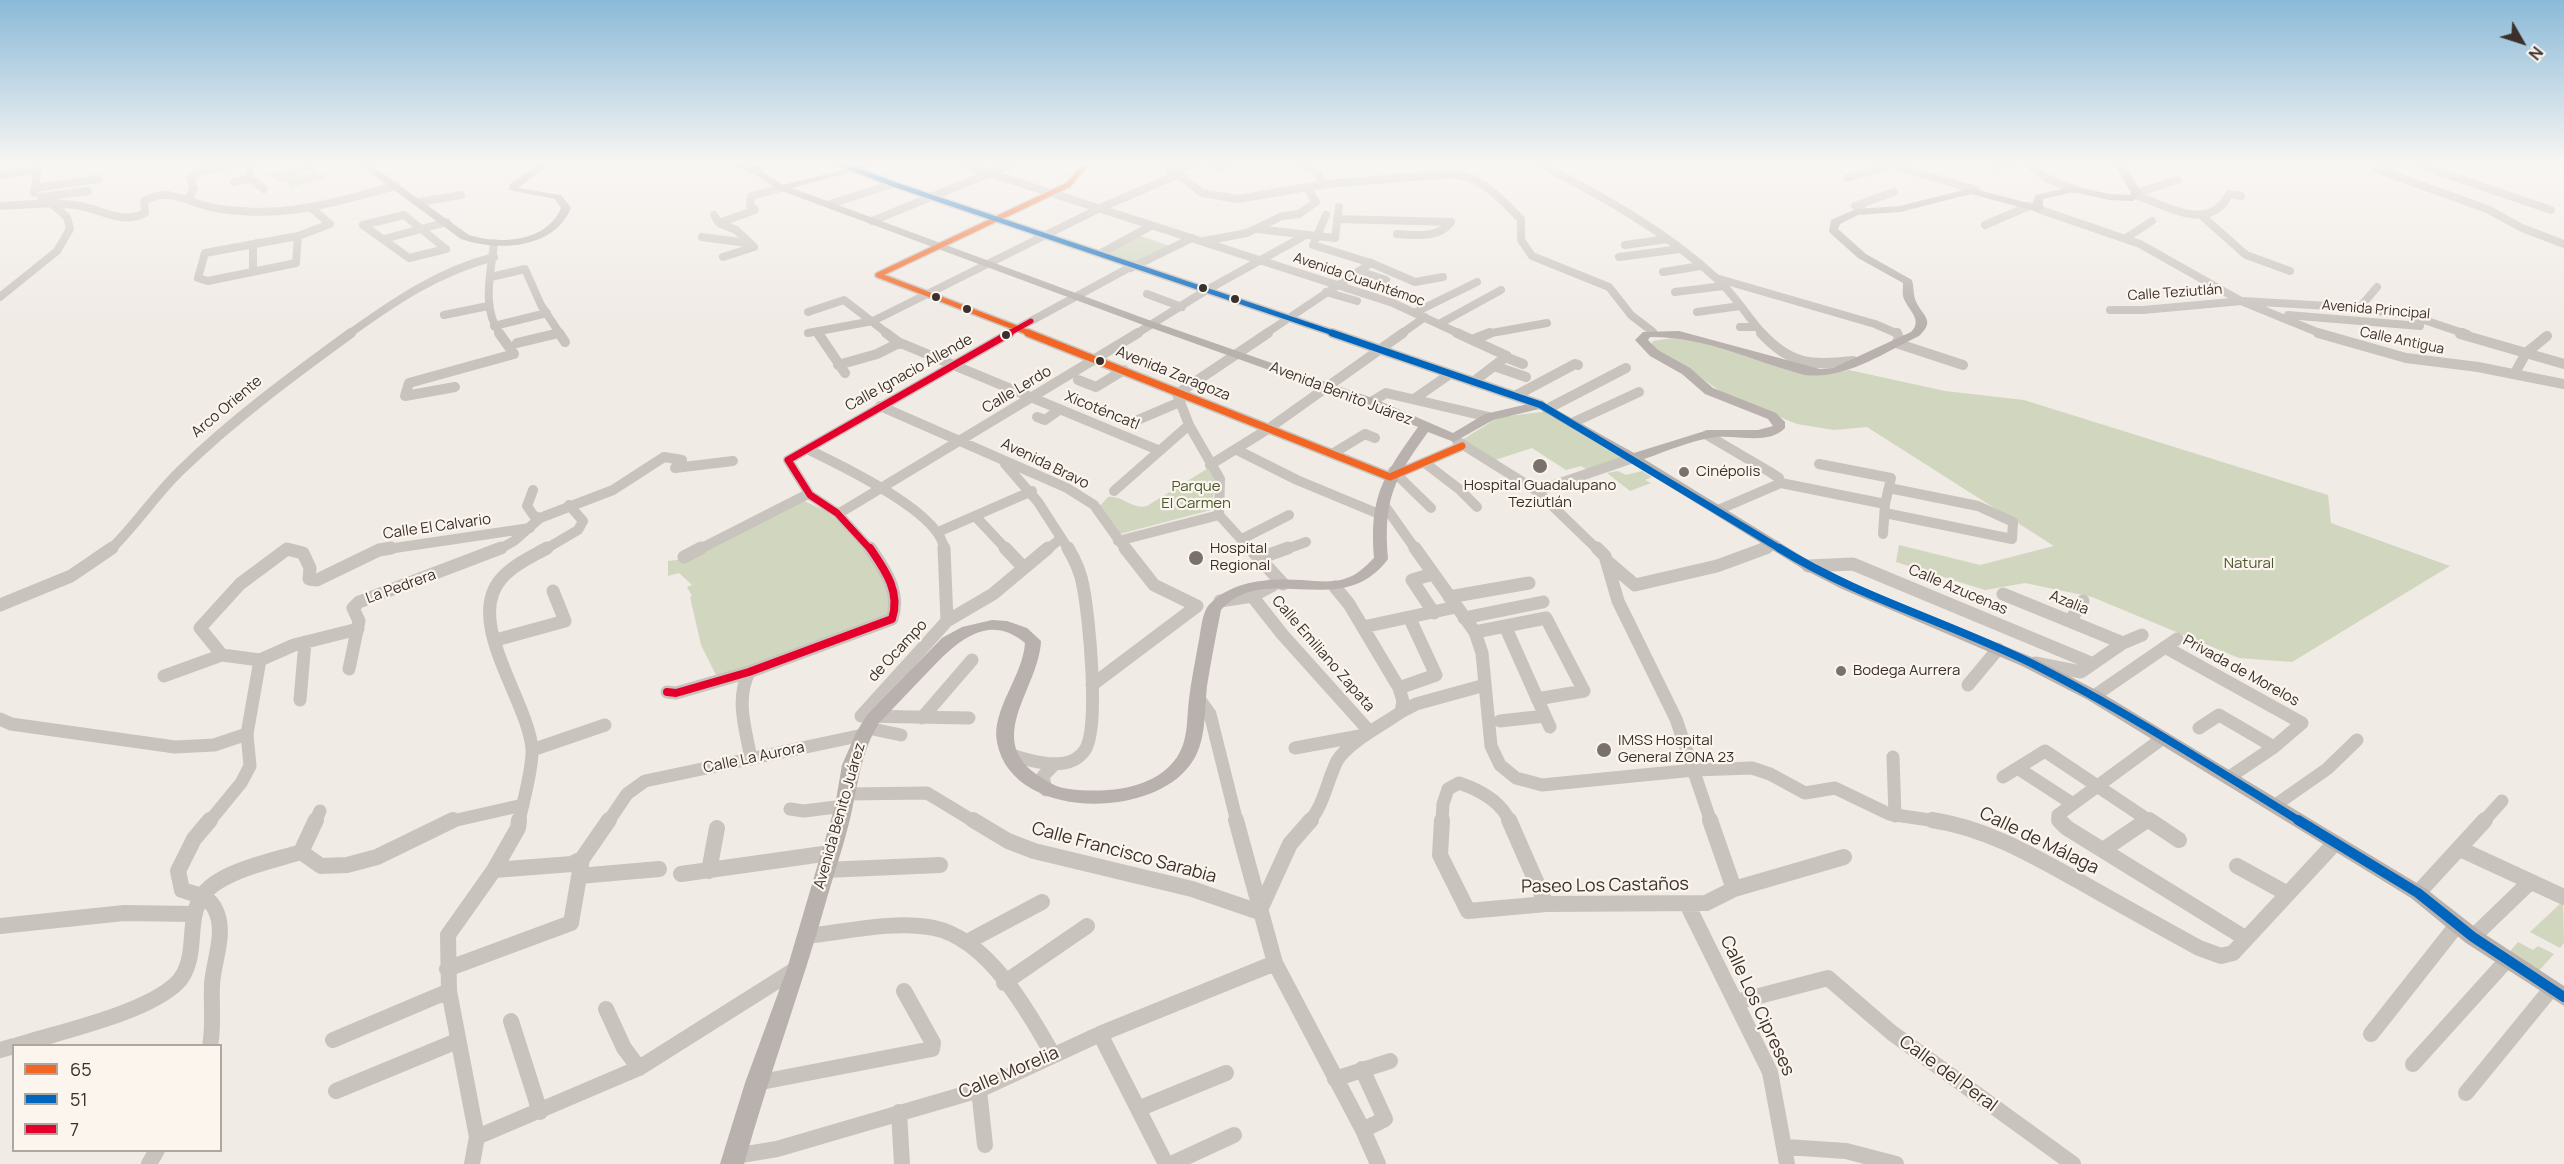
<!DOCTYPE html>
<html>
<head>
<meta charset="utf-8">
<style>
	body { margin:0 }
	#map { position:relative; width:2564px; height:1164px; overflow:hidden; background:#f0ebe5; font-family:Manrope,sans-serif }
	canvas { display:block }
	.legend { position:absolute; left:12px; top:1044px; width:210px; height:108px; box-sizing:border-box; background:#fbf5ee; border:2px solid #aea6a0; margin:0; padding:8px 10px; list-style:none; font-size:18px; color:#3b302b }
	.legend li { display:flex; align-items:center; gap:12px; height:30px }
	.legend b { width:30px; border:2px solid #aea6a0 }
	.north { position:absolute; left:2492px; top:12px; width:60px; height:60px; -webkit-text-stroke:4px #fbf5ee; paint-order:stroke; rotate:129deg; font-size:16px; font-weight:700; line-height:24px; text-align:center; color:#3b302b }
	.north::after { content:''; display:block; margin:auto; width:21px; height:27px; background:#3b302b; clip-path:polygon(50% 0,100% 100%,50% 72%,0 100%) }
</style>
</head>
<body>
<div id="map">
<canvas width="2564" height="1164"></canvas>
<ul class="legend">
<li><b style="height:8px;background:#f26522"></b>65</li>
<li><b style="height:8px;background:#0065bd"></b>51</li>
<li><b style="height:8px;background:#e4002b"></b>7</li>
</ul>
<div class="north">N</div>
</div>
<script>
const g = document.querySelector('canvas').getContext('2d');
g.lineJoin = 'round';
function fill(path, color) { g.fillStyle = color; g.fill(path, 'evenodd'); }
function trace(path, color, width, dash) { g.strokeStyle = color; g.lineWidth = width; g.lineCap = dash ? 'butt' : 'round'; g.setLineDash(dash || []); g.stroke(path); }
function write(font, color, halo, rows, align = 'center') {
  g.font = font + ' Manrope,sans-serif'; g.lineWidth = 4.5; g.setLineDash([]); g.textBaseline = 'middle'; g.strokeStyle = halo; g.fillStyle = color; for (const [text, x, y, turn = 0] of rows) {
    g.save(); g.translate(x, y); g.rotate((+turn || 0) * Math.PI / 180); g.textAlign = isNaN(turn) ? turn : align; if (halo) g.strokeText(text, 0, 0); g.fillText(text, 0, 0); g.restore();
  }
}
fill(new Path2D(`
	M 310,165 L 316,170 L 288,177 L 317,172 L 326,178 L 291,187 L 286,181 L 278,181 L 269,174 Z
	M 1138,235 L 1170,246 L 1134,263 L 1105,253 Z
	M 1672,338 L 1696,341 L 1797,370 L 1829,374 L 1849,370 L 1945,391 L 2024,400 L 2328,495 L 2331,523 L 2450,566 L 2292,662 L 2239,658 L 2092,597 L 2025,583 L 1985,590 L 1896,562 L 1899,545 L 1980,565 L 2054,546 L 1867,427 L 1834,430 L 1797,424 L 1727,396 L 1696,374 L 1650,348 L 1653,341 Z
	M 1550,411 L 1631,458 L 1591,472 L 1581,466 L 1566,470 L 1532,448 L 1495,460 L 1462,440 L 1499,417 Z
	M 1210,467 L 1216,479 L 1211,510 L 1116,535 L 1098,508 L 1108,497 C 1123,495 1131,510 1147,506 Z
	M 1618,471 L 1626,475 L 1642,471 L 1652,477 L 1645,480 L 1651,483 L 1630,491 L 1607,473 Z
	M 802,500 L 828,512 L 865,547 L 891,595 L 889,615 L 718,679 L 701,645 L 690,597 L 692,596 L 687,587 L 692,585 L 679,573 L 668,576 L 668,561 L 687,559 Z
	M 2563,901 L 2564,943 L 2560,948 L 2530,932 Z
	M 2518,942 L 2533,950 L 2538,946 L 2554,954 L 2536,974 L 2506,956 Z`), '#d1d6bf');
trace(new Path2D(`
	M 249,163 L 250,178 L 264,189
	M 839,163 L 893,184 L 1336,334
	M 958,163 L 1393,303 L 1460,334
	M 1164,163 L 1202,193 L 1238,199 L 1326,184 L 1451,174 C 1481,175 1500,199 1521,219 L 1521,240 L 1532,256 L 1609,287 L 1631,315 L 1653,332
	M 1213,163 L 1221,167 L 1230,163
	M 1297,163 L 1317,172 L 1324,185
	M 1538,163 C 1600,195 1664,230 1716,278 C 1734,294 1747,316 1763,334
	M 2026,163 L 2048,179 L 2074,189
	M 2413,163 L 2551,210
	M 1895,166 L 1976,190
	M 1998,167 L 2014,163
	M 2376,169 L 2487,209 L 2522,228 L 2564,244
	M 2376,169 L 2401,163
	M 1169,170 L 1203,163
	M 0,175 L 38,169
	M 1847,178 L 1900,163
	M 234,182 L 250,178
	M 35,188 L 98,179
	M 34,193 L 39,163
	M 2136,193 L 2178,180
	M 2135,195 C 2166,205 2210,234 2229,194 L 2241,196
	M 41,197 L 88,191
	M 188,199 L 194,188 L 190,179 L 199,171 L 245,163
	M 419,202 L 461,195
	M 51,203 C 61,204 71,204 80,206 C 104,210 121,225 145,213 L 144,201 C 168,187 185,201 210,207 C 220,210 231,210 242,211 C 295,216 345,199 396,186
	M 830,204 L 893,184
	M 0,206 L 51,203 L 67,217 L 70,229 L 57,251 L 0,297
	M 2038,209 L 2140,244 L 2241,301 L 2322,334
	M 1863,210 L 1855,206 L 1894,192
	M 714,215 L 719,223 L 736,230 L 754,247
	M 1326,215 L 1313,245 L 1371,263 L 1415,282 L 1443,277
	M 2202,216 L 2246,255 L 2290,271
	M 1337,219 L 1451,222
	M 872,221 L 1015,163
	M 719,223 L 755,210 L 750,205 L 751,196 L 782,188
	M 363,225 L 404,215 L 446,249
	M 363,225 L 409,258 L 446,249
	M 1985,225 L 2029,206
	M 1257,229 L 1335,238 L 1339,207
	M 1397,234 C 1416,235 1438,239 1451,222
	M 298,236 L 296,263 L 208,281 L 198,278 L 205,253 Z
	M 298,236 L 330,224 L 310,207
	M 702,237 L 747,243
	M 2126,238 L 2152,221
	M 384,239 L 447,222
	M 1204,241 L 1247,233 L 1282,216 L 1299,214 L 1316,202 L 1307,188
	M 494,243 C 491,273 481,308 500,334
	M 1625,245 L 1667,239
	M 1101,253 L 1151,226
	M 723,257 L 754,247
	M 1619,257 L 1680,249
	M 1131,268 L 1192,238
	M 1359,271 L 1386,280
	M 253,272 L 253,246 L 257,243
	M 1663,272 L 1701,266
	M 491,277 L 525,269 L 541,305 L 560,334
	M 1716,278 L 1875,324 L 1898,334
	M 1326,292 L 1357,301
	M 1675,292 L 1723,286
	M 1147,294 L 1182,307
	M 2363,308 L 2361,306 L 2377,287
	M 2110,310 L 2143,310 L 2242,301 L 2347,307 L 2409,315 L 2466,334
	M 808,312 L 844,300 L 888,334
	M 1416,312 L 1477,282
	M 1697,312 L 1740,306
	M 444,315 L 488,306
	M 2288,315 L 2420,326
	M 1439,324 L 1501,290
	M 494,326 L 547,313
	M 1740,327 L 1757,327
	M 817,332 L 819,334
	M 808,333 L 873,321 L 1098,209 L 1179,174
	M 349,334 C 395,301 439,271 494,257
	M 553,334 L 559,333
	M 1007,334 L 1134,265
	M 1032,334 L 878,275 L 1068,185 L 1087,163
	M 1136,334 L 1205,291 L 1304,236
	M 1265,334 L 1371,263
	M 1401,334 L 1425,317
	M 1486,334 L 1547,323`), '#c9c3be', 8);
trace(new Path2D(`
	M 559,333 L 565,342
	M 818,333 L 845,373
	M 886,333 L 898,342 L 1158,450
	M 1028,333 L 1390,477 L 1462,446
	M 1332,333 L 1541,405
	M 1457,333 L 1507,356 L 1473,382
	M 1761,333 C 1791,365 1811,366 1853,361
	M 1897,333 L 1900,340
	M 2318,333 L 2406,358 L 2478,367 L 2564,384
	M 2462,333 L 2467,335
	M 2460,334 L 2564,364
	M 1472,340 L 1490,333
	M 517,343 L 559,333
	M 1896,343 L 1963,365
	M 1505,357 L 1523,364
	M 838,365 L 877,354 L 899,343
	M 1494,366 L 1526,377
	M 2515,373 L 2526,353 L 2547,336
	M 1078,380 L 1096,387 L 1124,370
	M 455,387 L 405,396 L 409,383 L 514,354 L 499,333
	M 1515,396 L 1575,364 L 1578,365
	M 1414,399 L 1450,374
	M 1371,402 L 1386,393 L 1489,417
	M 880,406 L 1067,488 L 1094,505 L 1126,550
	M 1547,409 L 1626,368
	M 1037,417 L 1045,420 L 1059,410
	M 1133,422 L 1180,402
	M 1572,423 L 1639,392
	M 1707,435 L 1770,472 L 1779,478 L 1781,483
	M 1457,441 L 1537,491 L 1598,550
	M 807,449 C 838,464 943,513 944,550
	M 1237,450 L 1297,480 L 1379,514
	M 1332,454 L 1365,434 L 1375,438
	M 1425,463 L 1459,489 L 1477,507
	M 1005,464 L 1038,502 L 1069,550
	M 1819,464 L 1891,478 L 1885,504 L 1883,534
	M 1210,465 L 1268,429 L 1403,333
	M 675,468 L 733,461
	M 1393,471 L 1431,508
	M 533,490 L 527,506 L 534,516 L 540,518
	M 1114,491 L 1189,425
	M 1537,491 L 1633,458
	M 1382,502 L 1416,550
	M 1718,510 L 1781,483 L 1885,504
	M 1885,513 L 2012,539 L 2013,522 L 1978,506 L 1889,488
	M 838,514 L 1138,333
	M 975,516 L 1007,550
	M 938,532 L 1032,491
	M 1242,539 L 1289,515
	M 1118,541 L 1219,515
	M 110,550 C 136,525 155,495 180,471 C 232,420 292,376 351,333
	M 286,550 L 290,550
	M 381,550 L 530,528
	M 498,550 L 514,541 L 540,518 L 613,490 L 664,457 L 682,460 L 675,468
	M 544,550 L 578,530 L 583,521 L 569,505
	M 698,550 L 808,494
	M 871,550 L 837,513 L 810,495 L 788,460 L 1010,333
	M 1047,550 L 1061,538
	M 1251,550 L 1219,515 L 1220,479 L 1189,425 L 1177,394 L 1268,333
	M 1284,550 L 1306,542
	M 1762,550 L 1775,545`), '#c9c3be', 10);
trace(new Path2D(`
	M 944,548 L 947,621 L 861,716 L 969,718
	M 1005,548 L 1024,568
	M 1250,548 L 1283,584
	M 1415,548 L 1475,632 L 1482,653 L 1491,746 L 1500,765 L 1516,778 L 1542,785 L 1694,770 L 1752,768 L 1770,774 L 1805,793 L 1835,788 L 1889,814 L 1943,822
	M 1597,548 L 1605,556 L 1618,601 L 1676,719 L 1711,822
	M 684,557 L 701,548
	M 1260,558 L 1288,548
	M 1608,562 L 1635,585 L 1717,566 L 1766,548
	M 1808,566 L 1853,564 L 2091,663
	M 1433,574 L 1412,580 L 1434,613
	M 2003,594 L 2123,643
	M 1252,596 L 1282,634 L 1370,732
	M 1449,597 L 1529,583
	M 1220,601 L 1252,596 L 1273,585
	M 0,605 L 71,576 L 112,548
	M 1464,618 L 1543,602
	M 947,621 L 993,594 L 1048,548
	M 2070,621 L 2083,601
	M 1505,626 L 1550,727
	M 1363,627 L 1456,607
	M 1475,632 L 1546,618 L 1584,691 L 1537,699
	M 496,640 L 565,621 L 553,591
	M 2165,647 L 2302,723 L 2274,747 L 2228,778
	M 260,660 L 222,655 L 200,628 L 240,584 L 287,549 L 303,553 L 310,568 L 309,579 L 317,580 L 379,550 L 391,548
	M 260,660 L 294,645 L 358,629
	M 2035,663 L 2081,672 L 2123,643 L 2142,635
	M 349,669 L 359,621 L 353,608 L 359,602 L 501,548
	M 749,672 C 735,700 746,730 751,759
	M 164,676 L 222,655
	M 1092,685 L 1197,606 L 1154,585 L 1125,548
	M 1968,685 L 1998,649
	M 1399,688 L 1436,675 L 1410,619
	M 667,692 L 676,693 L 749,672 L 892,619 C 901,592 885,570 870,548
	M 1197,696 L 1210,714 L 1237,822
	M 2094,696 L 2177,639
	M 300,700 L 305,642
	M 1401,712 L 1416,704 L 1485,685
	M 922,718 L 972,660
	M 0,719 L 11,724 L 175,747 L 214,745 L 247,734
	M 1500,721 L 1545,716
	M 868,728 L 901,735
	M 2199,728 L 2219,715 L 2274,747
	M 1295,748 L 1365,735
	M 532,750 L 605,725
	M 1008,754 C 1030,761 1069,774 1085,750 C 1100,727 1089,615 1083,586 C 1081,573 1075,560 1068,548
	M 1893,757 L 1895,816
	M 2019,769 L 2073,804
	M 2003,777 L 2045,751 L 2151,822
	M 1046,790 L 1043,776 L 1055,764
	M 847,794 L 927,793 L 975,822
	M 2274,806 L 2327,769 L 2357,740
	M 790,809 L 804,811 L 844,806
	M 209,822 L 241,783 L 250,766 L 247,734 L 260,660
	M 315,822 L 320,811
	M 448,822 L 523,805
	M 519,822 C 523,801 533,769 532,749 C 528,700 464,622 501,579 C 513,565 531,557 547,548
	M 608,822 L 627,794 L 645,781 L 863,735
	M 1309,822 C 1324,805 1327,781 1337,761 C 1347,743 1384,724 1401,712 L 1403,701 L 1399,688 L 1349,604 L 1335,587
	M 1442,822 L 1443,804 L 1448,789 L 1459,783 C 1480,790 1501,801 1510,822
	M 2061,822 L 2058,815 L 2163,738
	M 2145,822 L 2147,820
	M 2483,822 L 2502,801`), '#c9c3be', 13);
trace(new Path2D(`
	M 210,820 L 194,839 L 178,871 L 182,890 C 194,894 207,895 214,907 C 228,931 213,961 212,985 C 211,1006 214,1026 210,1046
	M 973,820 L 1008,841 L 1034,851 L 1192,889 L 1259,912
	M 1236,820 L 1275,963 L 1363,1130 L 1378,1164
	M 1442,820 L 1440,855 L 1468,911 L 1546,904
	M 1509,820 L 1546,904
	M 1710,820 L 1734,889
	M 1932,820 C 1986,828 2032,855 2079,881 C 2119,904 2159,926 2199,948 L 2221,956 L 2233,953 L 2335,843
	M 2059,820 L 2067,828 L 2245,938
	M 2149,820 L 2179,840
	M 2460,849 L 2564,897
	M 2103,850 L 2147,820
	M 301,852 L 316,820
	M 2237,866 L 2288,894
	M 494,870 L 572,864 L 582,859 L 609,820
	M 825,870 L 940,865
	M 709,871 L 717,828
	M 681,874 L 830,853
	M 579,876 L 659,869
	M 2418,893 L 2485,820
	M 1546,904 L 1706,903 L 1734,889 L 1844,857
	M 1687,904 L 1770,1072 L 1787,1164
	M 1259,912 L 1290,844 L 1311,820
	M 0,926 L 124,913 L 195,914
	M 806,936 C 846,932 893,920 934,928 C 988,939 1028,1011 1053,1055
	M 2473,937 L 2530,882
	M 967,942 L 1042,902
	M 447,969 L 571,923 L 582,859
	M 1004,983 L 1087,926
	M 1736,1002 L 1828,978 L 1892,1033 L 2073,1164
	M 606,1009 L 624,1048 L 639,1068
	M 511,1021 L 540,1112
	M 1100,1034 L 1166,1164
	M 2371,1034 L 2457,925
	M 333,1040 L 449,991
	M 15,1046 C 58,1032 145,1014 177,983 C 189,971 191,953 192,936 C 193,923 194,908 202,896 C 219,871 273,861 301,852 L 321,866 L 347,865 L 377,857 L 453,820
	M 0,1050 L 14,1046
	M 2413,1064 L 2507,960
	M 1362,1069 L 1385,1119 L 1363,1130
	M 1335,1079 L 1390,1061
	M 756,1083 L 932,1049 L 933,1043 L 904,991
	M 979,1090 L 985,1145
	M 336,1091 L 457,1041
	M 2466,1093 L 2551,989
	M 1138,1109 L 1226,1073
	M 899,1112 L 902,1164
	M 477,1137 L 639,1068 L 796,969
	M 1786,1147 L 1846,1151 L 1896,1164
	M 735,1156 L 777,1149 L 979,1090 L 1100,1034 L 1275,963
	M 149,1164 L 157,1150
	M 472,1164 L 477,1137 L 449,991 L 448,935 L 494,870 L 518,828 L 519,820
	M 1171,1164 L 1234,1135`), '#c9c3be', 16);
fill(new Path2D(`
	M 357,163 L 368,163 L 469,235 C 500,245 547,242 561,208 L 555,199 L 509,190 L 510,184 L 540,163 L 551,163 L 518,188 L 561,195 L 571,208 C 554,249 499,252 461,239 Z
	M 726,163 L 739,163 L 751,167 L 748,163 L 758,163 L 763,172 L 783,185 L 869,163 L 885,163 L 792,188 L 1154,322 L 1375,399 L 1453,433 L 1485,414 L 1541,401 L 1634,453 L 1708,430 L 1758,430 L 1773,426 L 1768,419 L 1705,394 L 1682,374 L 1650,356 L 1635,340 L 1643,332 L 1679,331 L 1820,369 L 1833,368 L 1911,332 C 1923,320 1909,311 1904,299 C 1902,295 1903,288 1903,283 L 1858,258 L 1829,232 L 1831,220 L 1856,209 L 1900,206 L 1971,188 L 2032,204 L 2036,195 L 2074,186 L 2109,194 L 2130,195 L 2131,193 L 2117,168 L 2118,163 L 2128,163 L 2127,168 L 2141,193 L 2133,201 L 2109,200 L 2074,192 L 2043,199 L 2043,209 L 2038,212 L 1971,194 L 1900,212 L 1858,215 L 1840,224 L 1838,229 L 1866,254 L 1912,280 C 1914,286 1913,293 1915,299 C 1921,316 1937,319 1919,336 C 1883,353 1845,380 1805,375 C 1751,361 1708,337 1650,337 L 1648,340 L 1658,350 L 1690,368 L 1713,388 L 1776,413 L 1785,422 L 1785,428 C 1769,445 1738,435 1717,437 C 1691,440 1668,451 1644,459 L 1813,563 L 1852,583 L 2034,658 L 2100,692 L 2425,888 L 2480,931 L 2564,986 L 2564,1006 L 2466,943 L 2411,898 L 2088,700 L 2022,666 L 1842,589 L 1803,569 L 1628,461 L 1539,409 L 1493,420 L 1454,442 L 1428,432 C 1394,479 1383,499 1388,559 C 1342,622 1265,560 1221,610 C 1216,635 1211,661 1207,686 C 1204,713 1207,743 1190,765 C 1150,820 1011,820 997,742 C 991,710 1023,676 1025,643 C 985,609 951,648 924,676 C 909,692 894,707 879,723 C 862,751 860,774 853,805 C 847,836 836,867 827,898 C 802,987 769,1074 744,1164 L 720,1164 L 745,1083 L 787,969 L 835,806 L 842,765 L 857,731 L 867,715 L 942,638 L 962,627 L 992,620 L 1007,621 L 1027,628 L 1041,641 C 1039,688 985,737 1036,774 C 1046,781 1057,788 1069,789 C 1109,794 1167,789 1183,745 C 1188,730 1187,714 1189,699 C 1191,681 1195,663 1198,645 C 1201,633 1201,616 1208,606 C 1231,580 1270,578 1302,580 C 1316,581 1331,583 1344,579 C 1356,576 1365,567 1374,558 C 1369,497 1383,476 1418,427 L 1367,405 L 1146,326 L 779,190 L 757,176 Z`), '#b8b1ad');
trace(new Path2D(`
	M 1032,334 L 878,275 L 1068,185 L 1087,163`), '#f26522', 5);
trace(new Path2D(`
	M 1028,333 L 1390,477 L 1462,446`), '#f26522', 7);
trace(new Path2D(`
	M 839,163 L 893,184 L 1336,334`), '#0065bd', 5);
trace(new Path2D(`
	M 1332,333 L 1541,405 L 1782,550`), '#0065bd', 7);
trace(new Path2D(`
	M 1779,548 C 1858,597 1948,622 2031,663 C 2124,710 2212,767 2301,822`), '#0065bd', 8);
trace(new Path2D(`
	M 2298,820 L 2418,893 L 2473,937 L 2564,997`), '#0065bd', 10);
trace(new Path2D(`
	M 1008,334 L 1031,321`), '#e4002b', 5);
trace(new Path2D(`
	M 871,550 L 837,513 L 810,495 L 788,460 L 1010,333`), '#e4002b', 7);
trace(new Path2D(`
	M 667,692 L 676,693 L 749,672 L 892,619 C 901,592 885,570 870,548`), '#e4002b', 8);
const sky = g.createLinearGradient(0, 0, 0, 326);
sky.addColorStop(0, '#8bbad8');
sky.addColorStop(0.5, '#f8f6f3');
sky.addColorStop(1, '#f8f6f300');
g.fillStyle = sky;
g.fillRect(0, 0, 2564, 326);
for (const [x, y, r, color] of [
	[1203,288,5,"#3b302b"],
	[936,297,5,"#3b302b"],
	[1235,299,5,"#3b302b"],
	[967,309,5,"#3b302b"],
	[1006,335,5,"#3b302b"],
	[1100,361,5,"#3b302b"],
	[1540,466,8,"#7a716c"],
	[1684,472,6,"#7a716c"],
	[1196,558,8,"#7a716c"],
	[1841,671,6,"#7a716c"],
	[1604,750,8,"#7a716c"]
]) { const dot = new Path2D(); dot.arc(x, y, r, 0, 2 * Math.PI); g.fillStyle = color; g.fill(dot); trace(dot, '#fbf5ee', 2); }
write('14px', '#3b302b', '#fbf5ee', [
	["Avenida Cuauhtémoc",1359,280,19],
	["Calle Teziutlán",2175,293,-4],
	["Avenida Principal",2376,310,5],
	["Calle Antigua",2402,341,12]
]);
write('15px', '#3b302b', '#fbf5ee', [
	["Calle Ignacio Allende",909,373,-29],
	["Avenida Zaragoza",1173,374,22],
	["Calle Lerdo",1017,390,-31],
	["Avenida Benito Juárez",1341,394,21],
	["Arco Oriente",227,407,-40],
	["Xicoténcatl",1102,411,22],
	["Avenida Bravo",1045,464,26],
	["Calle El Calvario",437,527,-8],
	["La Pedrera",401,587,-20],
	["Calle Azucenas",1958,590,23],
	["Azalia",2069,603,22],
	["de Ocampo",898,651,-47],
	["Calle Emiliano Zapata",1323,654,49],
	["Privada de Morelos",2241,671,29],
	["Calle La Aurora",754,758,-12],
	["Avenida Benito Juárez",840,816,-74]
]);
write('15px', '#3b302b', '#fbf5ee', [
	["Cinépolis",1696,472],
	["Hospital Guadalupano",1540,486,"center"],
	["Teziutlán",1540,503,"center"],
	["Hospital",1210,549],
	["Regional",1210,566],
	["Bodega Aurrera",1853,671],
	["IMSS Hospital",1618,741],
	["General ZONA 23",1618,758]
], 'left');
write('15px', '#4a5a2e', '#fbf5ee', [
	["Parque",1196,487],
	["El Carmen",1196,504],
	["Natural",2249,564]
]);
write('18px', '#3b302b', '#fbf5ee', [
	["Calle de Málaga",2039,841,26],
	["Calle Francisco Sarabia",1124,853,15],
	["Paseo Los Castaños",1605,886,-1],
	["Calle Los Cipreses",1757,1006,65],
	["Calle Morelia",1009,1073,-23],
	["Calle del Peral",1948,1074,36]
]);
</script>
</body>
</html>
